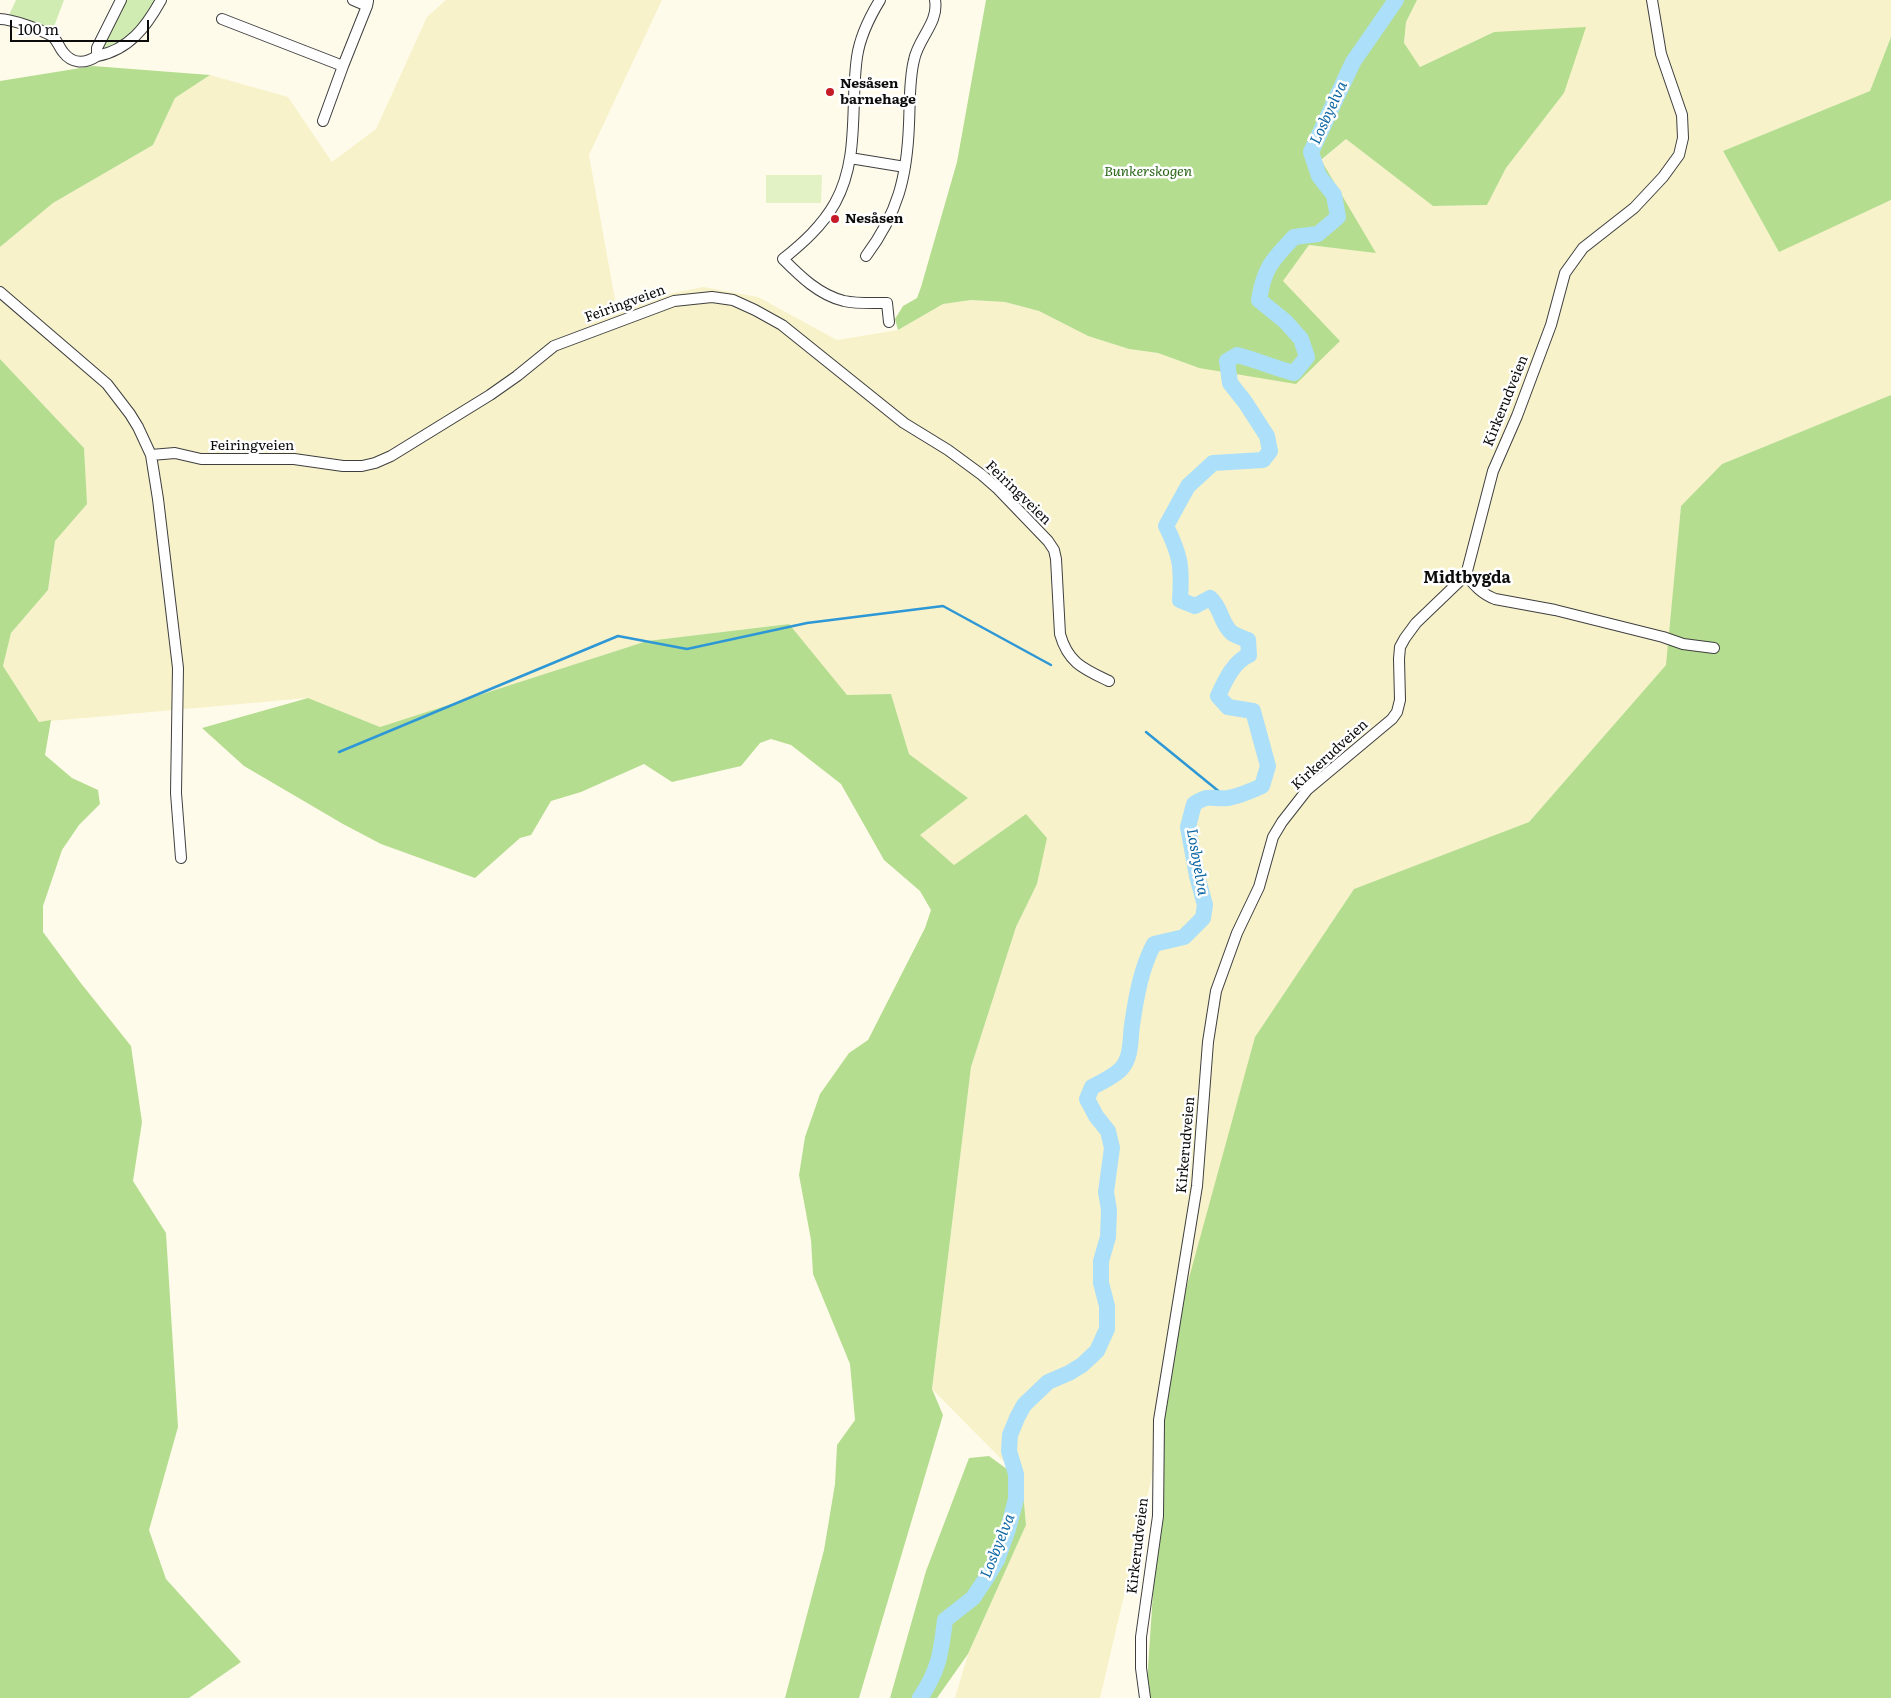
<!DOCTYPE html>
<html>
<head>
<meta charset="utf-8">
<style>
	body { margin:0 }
	#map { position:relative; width:1891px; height:1698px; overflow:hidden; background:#fffbeb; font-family:Literata,serif }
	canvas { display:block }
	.scale { position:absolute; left:10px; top:20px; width:139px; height:22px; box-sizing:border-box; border:2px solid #0c0c0c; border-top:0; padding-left:6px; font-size:15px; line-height:18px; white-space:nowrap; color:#0c0c0c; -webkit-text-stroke:4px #fff; paint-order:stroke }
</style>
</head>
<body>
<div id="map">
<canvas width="1891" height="1698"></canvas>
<div class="scale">100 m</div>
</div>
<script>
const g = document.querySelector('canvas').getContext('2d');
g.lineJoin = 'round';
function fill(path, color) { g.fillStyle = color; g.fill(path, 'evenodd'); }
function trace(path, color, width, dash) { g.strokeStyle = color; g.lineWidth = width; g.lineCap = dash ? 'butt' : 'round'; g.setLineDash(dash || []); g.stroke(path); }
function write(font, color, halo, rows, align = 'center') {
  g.font = font + ' Literata,serif'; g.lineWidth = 5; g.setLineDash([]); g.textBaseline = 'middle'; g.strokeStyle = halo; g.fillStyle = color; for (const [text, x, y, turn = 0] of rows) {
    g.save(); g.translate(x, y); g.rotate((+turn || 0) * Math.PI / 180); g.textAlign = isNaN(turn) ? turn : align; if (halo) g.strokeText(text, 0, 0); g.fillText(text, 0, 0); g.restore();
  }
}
fill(new Path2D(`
	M 446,0 L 662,0 L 589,155 L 616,305 L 703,287 L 758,297 L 837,340 L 898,330 L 943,304 L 971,300 L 1005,302 L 1039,311 L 1088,336 L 1129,349 L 1158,353 L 1199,368 L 1340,341 L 1282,282 L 1309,245 L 1375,252 L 1321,161 L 1346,139 L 1433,206 L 1487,205 L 1506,168 L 1564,93 L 1494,32 L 1420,67 L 1404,44 L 1406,22 L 1417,0 L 1891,0 L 1891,37 L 1870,91 L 1723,151 L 1779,251 L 1891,200 L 1891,395 L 1722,464 L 1681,506 L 1667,664 L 1529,822 L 1354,889 L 1255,1037 L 1100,1698 L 955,1698 L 968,1654 L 1026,1525 L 1022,1480 L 932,1389 L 971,1067 L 1016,927 L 1037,884 L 1047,838 L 1026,814 L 954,865 L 920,835 L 968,798 L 909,754 L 891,694 L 847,696 L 788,624 L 647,641 L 380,727 L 308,698 L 39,722 L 3,666 L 11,633 L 48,590 L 55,541 L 86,504 L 84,448 L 0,359 L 0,247 L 53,203 L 153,145 L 175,98 L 210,75 L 288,97 L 332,162 L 376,129 L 427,17 Z`), '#f7f2c9');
fill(new Path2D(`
	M 16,0 L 64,0 L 52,32 L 9,15 Z
	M 123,0 L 158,0 L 144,24 L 119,42 L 101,49 Z`), '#d1ecb2');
fill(new Path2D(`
	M 986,0 L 1417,0 L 1406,22 L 1404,43 L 1420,67 L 1494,32 L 1586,27 L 1564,93 L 1506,168 L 1487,205 L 1433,206 L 1346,139 L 1321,160 L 1376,253 L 1309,245 L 1283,281 L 1340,341 L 1296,384 L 1199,368 L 1158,353 L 1129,349 L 1088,336 L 1039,311 L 1005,302 L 971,300 L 943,304 L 898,330 L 895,319 L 903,306 L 917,298 L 921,287 L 957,162 Z
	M 1891,37 L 1891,200 L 1779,252 L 1723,151 L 1870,91 Z
	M 93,66 L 210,75 L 175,98 L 153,145 L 53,203 L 0,247 L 0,81 Z
	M 0,359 L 84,448 L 87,504 L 55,541 L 48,590 L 11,633 L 3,666 L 39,722 L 51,720 L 45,755 L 72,778 L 98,790 L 100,804 L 79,825 L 62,850 L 43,906 L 43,932 L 80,982 L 131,1046 L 142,1122 L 133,1181 L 166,1233 L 178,1427 L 149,1530 L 166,1579 L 241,1662 L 189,1698 L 0,1698 Z
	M 1891,395 L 1891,1698 L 1146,1698 L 1169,1351 L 1255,1037 L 1354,889 L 1529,822 L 1666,665 L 1681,506 L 1722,464 Z
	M 789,624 L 847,695 L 891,694 L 909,754 L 968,798 L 920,835 L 954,865 L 1026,814 L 1047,838 L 1037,884 L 1016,927 L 971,1067 L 932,1389 L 943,1415 L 859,1698 L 785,1698 L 824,1550 L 835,1484 L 837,1445 L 855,1420 L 850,1364 L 813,1274 L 811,1240 L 799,1175 L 805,1137 L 820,1094 L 849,1053 L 868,1040 L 925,928 L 931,910 L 920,891 L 884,860 L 841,784 L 791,745 L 771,739 L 760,743 L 741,766 L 672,782 L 644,764 L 581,792 L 551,801 L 531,835 L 520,838 L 475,878 L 381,844 L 343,824 L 244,766 L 202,728 L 308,698 L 380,727 L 647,641 Z
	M 989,1456 L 1022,1480 L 1026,1525 L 968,1654 L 937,1698 L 890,1698 L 926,1571 L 969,1458 Z`), '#b5dd90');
fill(new Path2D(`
	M 766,175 L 822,175 L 821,203 L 766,203 Z`), '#e3f2c5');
trace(new Path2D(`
	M 1146,732 L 1227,798
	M 339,752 L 618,636 L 687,649 L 807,623 L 943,606 L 1051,665`), '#2e97d6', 2.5);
trace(new Path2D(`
	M 920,1698 C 939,1670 941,1653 945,1620 L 973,1598 L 987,1577 L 997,1560 L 1008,1529 L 1016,1499 L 1016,1474 L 1009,1451 L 1010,1435 L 1017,1418 L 1024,1405 L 1048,1382 L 1069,1373 L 1082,1365 L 1097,1351 L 1107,1329 L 1107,1306 L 1101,1283 L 1101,1261 L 1108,1237 L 1109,1210 L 1106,1192 L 1112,1148 L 1108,1131 L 1096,1116 L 1087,1099 L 1092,1087 C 1102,1082 1113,1077 1121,1069 C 1132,1057 1130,1039 1132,1025 C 1136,998 1141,968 1154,944 L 1184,937 L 1203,918 L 1205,905 L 1197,876 L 1188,827 L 1194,804 C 1211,793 1211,800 1228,798 C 1240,796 1251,791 1262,786 L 1268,766 L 1253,711 L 1228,707 L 1218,696 C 1225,681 1233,662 1249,655 L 1248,640 C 1243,638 1236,636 1232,633 C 1220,623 1222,608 1210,598 L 1195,606 L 1180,600 C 1182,567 1181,556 1166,526 L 1188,486 L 1213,463 L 1263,460 L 1270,451 L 1267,436 L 1245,402 L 1230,383 L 1227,361 L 1237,355 C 1257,360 1274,368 1294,373 L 1307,357 L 1301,339 L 1286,322 L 1259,300 C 1264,268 1272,260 1294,237 L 1318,234 L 1338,217 L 1334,195 L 1319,176 L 1311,152 L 1353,62 L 1396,0`), '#acdffa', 16);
const minor = new Path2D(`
	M 353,0 L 367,6 L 368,1
	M 880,0 C 869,18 860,36 857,57 C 850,106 860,158 835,203 C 822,226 803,243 783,259 C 800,276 819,295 844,301 C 858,304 873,303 887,303 L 889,322
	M 0,19 C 11,19 42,30 52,36 C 57,40 59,47 63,52 C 72,64 85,64 97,56 L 97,48 L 121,0
	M 222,19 L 343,66 L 367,6
	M 97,56 C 129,50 146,27 161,0
	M 323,121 L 343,66
	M 850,158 L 905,167
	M 866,256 C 898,213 907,177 909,124 C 910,103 909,80 914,60 C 918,38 939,23 935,0
	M 0,292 L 107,384 L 130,414 L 138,427 L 151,455 L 158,499 L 178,668 L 176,793 L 181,858
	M 151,455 L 175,453 L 201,459 L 294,459 L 343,466 L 362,466 L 375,463 L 391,456 L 490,395 L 517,376 L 554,346 L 674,301 L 712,297 L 733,300 L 755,310 L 782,325 L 904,423 L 948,450 L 982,475 L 998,489 L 1048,541 L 1054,550 L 1056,559 L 1060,634 C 1068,663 1084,669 1109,681
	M 1466,575 C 1475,586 1482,594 1495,599 L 1555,610 L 1663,637 L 1683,644 L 1714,648
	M 1145,1698 L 1141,1668 L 1141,1637 L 1158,1516 L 1159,1420 L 1197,1186 L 1208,1042 L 1216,991 L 1237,933 L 1259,887 L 1273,837 L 1282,822 L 1307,790 L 1392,719 L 1397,712 L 1400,700 L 1399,659 L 1400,647 L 1405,638 L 1416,623 L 1466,575 L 1493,471 L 1517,416 L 1551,325 L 1565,273 L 1583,248 L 1634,208 L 1663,177 L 1679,155 L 1683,138 L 1682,115 L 1661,54 L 1652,0`);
trace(minor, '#3f3f3f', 12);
trace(minor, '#fff', 10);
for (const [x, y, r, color] of [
	[830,92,5,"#c41b27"],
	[835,219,5,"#c41b27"]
]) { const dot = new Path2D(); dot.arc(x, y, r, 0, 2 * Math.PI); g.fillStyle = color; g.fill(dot); trace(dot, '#fff', 2); }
write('bold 14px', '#0c0c0c', '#fff', [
	["Nesåsen",840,84],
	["barnehage",840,100],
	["Nesåsen",845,219]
], 'left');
write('italic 14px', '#2b6719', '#fff', [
	["Bunkerskogen",1148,172]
]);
write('14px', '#0c0c0c', '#fff', [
	["Feiringveien",625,304,-20],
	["Kirkerudveien",1506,401,-68],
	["Feiringveien",252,446],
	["Feiringveien",1018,493,44],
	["Kirkerudveien",1330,755,-42],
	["Kirkerudveien",1186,1145,-85],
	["Kirkerudveien",1138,1546,-83]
]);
write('italic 15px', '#0e67a5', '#fff', [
	["Losbyelva",1329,113,-65],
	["Losbyelva",1197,862,80],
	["Losbyelva",998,1546,-68]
]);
write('bold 16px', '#0c0c0c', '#fff', [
	["Midtbygda",1467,578]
]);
</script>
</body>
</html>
